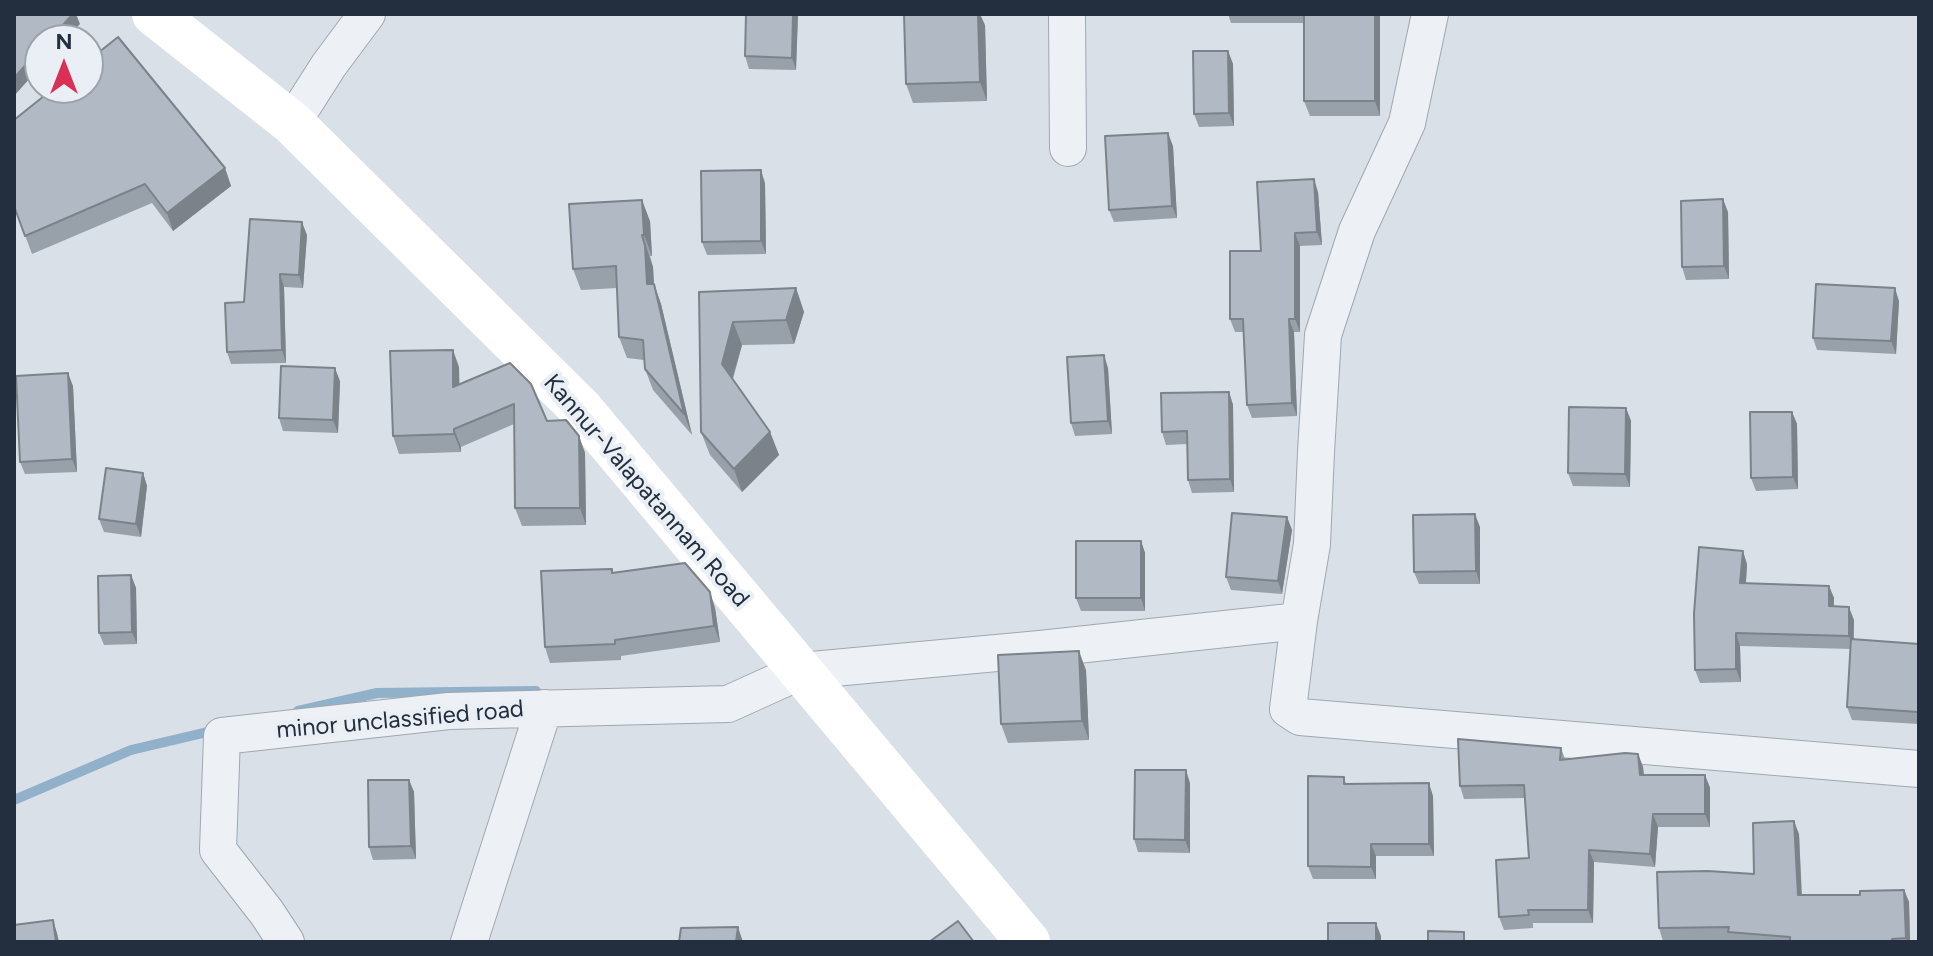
<!DOCTYPE html>
<html>
<head>
<meta charset="utf-8">
<style>
	body { margin:0 }
	#map { position:relative; width:1933px; height:956px; overflow:hidden; background:#dae0e7; font-family:Figtree,sans-serif }
	canvas { display:block }
	.frame { position:absolute; inset:0; border:16px solid #232f3e; pointer-events:none }
	.north { position:absolute; left:24px; top:24px; width:80px; height:80px; box-sizing:border-box; background:#eaeff5; border:2px solid #9aa2ac; border-radius:50%; rotate:0deg; font-size:22px; font-weight:700; line-height:32px; text-align:center; color:#232f3e }
	.north::after { content:''; display:block; margin:auto; width:28px; height:36px; background:#db3056; clip-path:polygon(50% 0,100% 100%,50% 72%,0 100%) }
</style>
</head>
<body>
<div id="map">
<canvas width="1933" height="956"></canvas>
<div class="frame"></div>
<div class="north">N</div>
</div>
<script>
const g = document.querySelector('canvas').getContext('2d');
g.lineJoin = 'round';
function trace(path, color, width, dash) { g.strokeStyle = color; g.lineWidth = width; g.lineCap = dash ? 'butt' : 'round'; g.setLineDash(dash || []); g.stroke(path); }
function fill(path, color) { g.fillStyle = color; g.fill(path, 'evenodd'); }
function write(font, color, halo, rows, align = 'center') {
  g.font = font + ' Figtree,sans-serif'; g.lineWidth = 8; g.setLineDash([]); g.textBaseline = 'middle'; g.strokeStyle = halo; g.fillStyle = color; for (const [text, x, y, turn = 0] of rows) {
    g.save(); g.translate(x, y); g.rotate((+turn || 0) * Math.PI / 180); g.textAlign = isNaN(turn) ? turn : align; if (halo) g.strokeText(text, 0, 0); g.fillText(text, 0, 0); g.restore();
  }
}
trace(new Path2D(`
	M 298,711 L 377,693 L 536,691
	M 14,800 L 131,750 L 216,730`), '#91b1cb', 10);
const minor = new Path2D(`
	M 1067,14 L 1068,148
	M 292,123 L 329,65 L 367,14
	M 1299,621 L 1312,544 L 1316,452 L 1323,335 L 1357,231 L 1407,123 L 1430,14
	M 286,942 L 267,913 L 218,850 L 222,736 L 449,711 L 728,704 L 801,671 L 1040,649 L 1299,621 L 1288,709 L 1300,717 L 1919,769
	M 469,942 L 544,708`);
trace(minor, '#9fa7b1', 38);
trace(minor, '#edf1f5', 36);
trace(new Path2D(`
	M 154,14 L 292,123 L 581,409 L 1028,942`), '#fff', 44);
fill(new Path2D(`
	M 746,14 L 798,14 L 796,70 L 749,69 L 745,56 Z
	M 1228,14 L 1380,14 L 1380,116 L 1310,116 L 1304,101 L 1304,23 L 1231,23 Z
	M 985,25 L 987,101 L 913,103 L 906,84 Z
	M 1228,51 L 1233,64 L 1234,126 L 1199,127 L 1194,114 Z
	M 1173,146 L 1177,218 L 1114,222 L 1109,210 Z
	M 225,168 L 231,186 L 173,231 L 152,203 L 32,254 L 14,206 Z
	M 765,183 L 766,254 L 707,255 L 702,242 Z
	M 1318,192 L 1322,245 L 1300,246 L 1300,332 L 1294,332 L 1297,416 L 1252,418 L 1247,405 L 1243,332 L 1235,332 L 1230,319 L 1261,251 Z
	M 1728,212 L 1729,279 L 1686,280 L 1682,267 Z
	M 650,221 L 652,256 L 650,256 L 653,267 L 654,284 L 661,304 L 692,435 L 653,390 L 645,369 L 644,360 L 627,358 L 619,337 L 617,288 L 581,290 L 573,269 Z
	M 307,235 L 303,288 L 284,287 L 286,363 L 231,364 L 227,352 L 244,302 Z
	M 796,288 L 804,312 L 794,344 L 742,345 L 733,379 L 770,432 L 779,455 L 742,492 L 710,455 L 701,432 L 699,292 Z
	M 1899,301 L 1896,354 L 1817,350 L 1813,338 Z
	M 510,363 L 547,421 L 579,436 L 585,453 L 586,525 L 522,526 L 515,508 L 514,424 L 461,447 L 461,452 L 399,454 L 393,436 L 459,367 L 459,384 Z
	M 1108,368 L 1112,434 L 1075,436 L 1071,423 Z
	M 340,381 L 338,433 L 283,431 L 279,418 Z
	M 73,386 L 77,472 L 25,474 L 20,462 Z
	M 1229,392 L 1233,405 L 1234,492 L 1192,493 L 1188,480 L 1187,444 L 1166,445 L 1162,432 Z
	M 1626,408 L 1631,421 L 1630,487 L 1573,486 L 1568,473 Z
	M 1792,412 L 1797,424 L 1798,489 L 1756,491 L 1751,478 Z
	M 143,473 L 147,486 L 141,537 L 104,532 L 99,519 Z
	M 1287,517 L 1292,530 L 1282,594 L 1231,590 L 1226,577 Z
	M 1480,527 L 1480,584 L 1419,584 L 1414,572 Z
	M 1141,541 L 1145,553 L 1145,611 L 1081,611 L 1076,598 Z
	M 1747,564 L 1746,583 L 1829,586 L 1834,598 L 1834,606 L 1854,620 L 1854,639 L 1919,644 L 1919,724 L 1852,720 L 1847,707 L 1851,649 L 1740,646 L 1741,682 L 1700,683 L 1695,670 Z
	M 614,573 L 710,592 L 715,608 L 720,642 L 621,656 L 621,660 L 550,663 L 545,647 Z
	M 131,575 L 136,588 L 137,644 L 104,645 L 99,633 Z
	M 1086,670 L 1089,740 L 1008,743 L 1001,724 Z
	M 1561,748 L 1565,759 L 1638,754 L 1643,767 L 1644,775 L 1705,775 L 1710,788 L 1710,827 L 1658,827 L 1655,867 L 1594,862 L 1593,923 L 1533,923 L 1533,928 L 1504,930 L 1499,917 L 1529,858 L 1525,798 L 1464,799 L 1460,786 Z
	M 1344,777 L 1346,784 L 1433,796 L 1434,856 L 1376,856 L 1376,879 L 1313,879 L 1308,866 Z
	M 409,780 L 414,792 L 416,859 L 373,860 L 369,847 Z
	M 1190,783 L 1190,853 L 1138,852 L 1134,839 Z
	M 1799,834 L 1802,895 L 1860,895 L 1904,890 L 1909,902 L 1910,942 L 1732,942 L 1731,940 L 1663,941 L 1659,928 L 1754,874 Z`), '#98a0a9');
fill(new Path2D(`
	M 73,14 L 76,14 L 80,24 L 65,40 L 49,40 Z
	M 793,14 L 798,14 L 796,70 L 792,58 Z
	M 978,14 L 980,14 L 985,25 L 987,101 L 980,82 Z
	M 1375,14 L 1380,14 L 1380,116 L 1375,101 Z
	M 40,49 L 40,67 L 14,96 L 14,78 Z
	M 1228,51 L 1233,64 L 1234,126 L 1229,113 Z
	M 1168,133 L 1173,146 L 1177,218 L 1172,206 Z
	M 225,168 L 231,186 L 173,231 L 167,213 Z
	M 761,170 L 765,183 L 766,254 L 761,241 Z
	M 1314,179 L 1318,192 L 1322,245 L 1317,232 Z
	M 1723,199 L 1728,212 L 1729,279 L 1724,266 Z
	M 642,200 L 650,221 L 652,256 L 644,235 Z
	M 302,222 L 307,235 L 303,288 L 299,275 Z
	M 1295,233 L 1300,246 L 1300,332 L 1295,319 Z
	M 642,235 L 653,267 L 655,305 L 647,284 Z
	M 280,274 L 284,287 L 286,363 L 282,350 Z
	M 654,284 L 661,304 L 692,435 L 684,414 Z
	M 796,288 L 804,312 L 794,344 L 786,320 Z
	M 1895,288 L 1899,301 L 1896,354 L 1891,341 Z
	M 1289,319 L 1294,332 L 1297,416 L 1292,403 Z
	M 733,322 L 742,345 L 730,387 L 722,364 Z
	M 453,350 L 459,367 L 460,404 L 453,387 Z
	M 1104,355 L 1108,368 L 1112,434 L 1108,421 Z
	M 335,368 L 340,381 L 338,433 L 333,420 Z
	M 68,373 L 73,386 L 77,472 L 72,459 Z
	M 1229,392 L 1233,405 L 1234,492 L 1230,479 Z
	M 1626,408 L 1631,421 L 1630,487 L 1625,474 Z
	M 1792,412 L 1797,424 L 1798,489 L 1793,477 Z
	M 454,429 L 461,447 L 461,452 L 454,434 Z
	M 770,432 L 779,455 L 742,492 L 734,469 Z
	M 579,436 L 585,453 L 586,525 L 580,508 Z
	M 143,473 L 147,486 L 141,537 L 136,524 Z
	M 1475,514 L 1480,527 L 1480,584 L 1476,571 Z
	M 1287,517 L 1292,530 L 1282,594 L 1278,581 Z
	M 1141,541 L 1145,553 L 1145,611 L 1141,598 Z
	M 1743,551 L 1747,564 L 1745,596 L 1740,583 Z
	M 131,575 L 136,588 L 137,644 L 132,632 Z
	M 1829,586 L 1834,598 L 1833,619 L 1829,606 Z
	M 710,592 L 715,608 L 720,642 L 714,626 Z
	M 1849,607 L 1854,620 L 1853,649 L 1849,636 Z
	M 1736,633 L 1740,646 L 1741,682 L 1736,669 Z
	M 1079,651 L 1086,670 L 1089,740 L 1082,721 Z
	M 1638,754 L 1643,767 L 1645,788 L 1640,775 Z
	M 1186,770 L 1190,783 L 1190,853 L 1185,840 Z
	M 1705,775 L 1710,788 L 1710,827 L 1705,814 Z
	M 409,780 L 414,792 L 416,859 L 411,846 Z
	M 1429,783 L 1433,796 L 1434,856 L 1429,844 Z
	M 1653,814 L 1658,827 L 1655,867 L 1650,854 Z
	M 1794,821 L 1799,834 L 1802,908 L 1798,895 Z
	M 1371,844 L 1376,856 L 1376,879 L 1371,867 Z
	M 1589,850 L 1594,862 L 1593,923 L 1588,910 Z
	M 1904,890 L 1909,902 L 1910,942 L 1907,942 L 1906,938 Z
	M 53,920 L 57,933 L 59,942 L 56,942 Z
	M 1376,923 L 1381,936 L 1381,942 L 1376,942 Z
	M 738,927 L 743,942 L 736,942 Z`), '#7c8289');
const building = new Path2D(`
	M 14,14 L 73,14 L 49,40 L 40,40 L 40,49 L 14,78 Z
	M 746,14 L 793,14 L 792,58 L 745,56 Z
	M 904,14 L 978,14 L 980,82 L 906,84 Z
	M 1304,14 L 1375,14 L 1375,101 L 1304,101 Z
	M 118,37 L 225,168 L 167,213 L 145,184 L 25,236 L 14,206 L 14,120 L 54,88 L 88,88 L 88,61 Z
	M 1193,51 L 1228,51 L 1229,113 L 1194,114 Z
	M 1168,133 L 1172,206 L 1109,210 L 1105,136 Z
	M 761,170 L 761,241 L 702,242 L 701,171 Z
	M 1314,179 L 1317,232 L 1295,233 L 1295,319 L 1289,319 L 1292,403 L 1247,405 L 1243,319 L 1230,319 L 1230,251 L 1261,251 L 1257,182 Z
	M 1723,199 L 1724,266 L 1682,267 L 1681,201 Z
	M 642,200 L 644,235 L 642,235 L 645,246 L 647,284 L 654,284 L 684,414 L 645,369 L 643,340 L 619,337 L 616,266 L 573,269 L 569,204 Z
	M 250,219 L 302,222 L 299,275 L 280,274 L 282,350 L 227,352 L 225,303 L 244,302 Z
	M 1816,284 L 1895,288 L 1891,341 L 1813,338 Z
	M 796,288 L 786,320 L 733,322 L 722,364 L 770,432 L 734,469 L 701,432 L 699,292 Z
	M 453,350 L 453,387 L 510,363 L 531,384 L 547,421 L 566,420 L 579,436 L 580,508 L 515,508 L 514,404 L 454,429 L 454,434 L 393,436 L 390,351 Z
	M 1104,355 L 1108,421 L 1071,423 L 1067,357 Z
	M 281,366 L 335,368 L 333,420 L 279,418 Z
	M 68,373 L 72,459 L 20,462 L 16,376 Z
	M 1229,392 L 1230,479 L 1188,480 L 1187,431 L 1162,432 L 1161,393 Z
	M 1569,407 L 1626,408 L 1625,474 L 1568,473 Z
	M 1750,412 L 1792,412 L 1793,477 L 1751,478 Z
	M 106,468 L 143,473 L 136,524 L 99,519 Z
	M 1232,513 L 1287,517 L 1278,581 L 1226,577 Z
	M 1475,514 L 1476,571 L 1414,572 L 1413,515 Z
	M 1076,541 L 1141,541 L 1141,598 L 1076,598 Z
	M 1699,547 L 1743,551 L 1740,583 L 1829,586 L 1829,606 L 1849,607 L 1849,636 L 1736,633 L 1736,669 L 1695,670 L 1694,614 Z
	M 685,563 L 710,592 L 714,626 L 615,640 L 615,644 L 545,647 L 541,571 L 612,569 L 612,573 Z
	M 131,575 L 132,632 L 99,633 L 98,576 Z
	M 1851,639 L 1919,644 L 1918,712 L 1847,707 Z
	M 1079,651 L 1082,721 L 1001,724 L 998,655 Z
	M 1458,739 L 1561,748 L 1560,760 L 1625,753 L 1638,754 L 1640,775 L 1705,775 L 1705,814 L 1653,814 L 1650,854 L 1589,850 L 1588,910 L 1528,910 L 1529,915 L 1499,917 L 1496,860 L 1529,858 L 1524,785 L 1460,786 Z
	M 1135,770 L 1186,770 L 1185,840 L 1134,839 Z
	M 1308,776 L 1344,777 L 1344,784 L 1429,783 L 1429,844 L 1371,844 L 1371,867 L 1308,866 Z
	M 368,780 L 409,780 L 411,846 L 369,847 Z
	M 1794,821 L 1798,895 L 1860,895 L 1860,891 L 1904,890 L 1906,938 L 1892,939 L 1892,942 L 1790,942 L 1790,937 L 1728,932 L 1729,927 L 1659,928 L 1657,872 L 1708,871 L 1754,874 L 1753,823 Z
	M 53,920 L 56,942 L 14,942 L 14,925 Z
	M 958,921 L 974,942 L 929,942 Z
	M 1328,923 L 1376,923 L 1376,942 L 1328,942 Z
	M 738,927 L 736,942 L 679,942 L 681,928 Z
	M 1428,931 L 1464,932 L 1464,942 L 1428,942 Z`);
fill(building, '#b1bac4');
trace(building, '#7c8289', 2);
write('24px', '#232f3e', '#eaeff5', [
	["Kannur-Valapatannam Road",646,491,49],
	["minor unclassified road",400,720,-5]
]);
</script>
</body>
</html>
